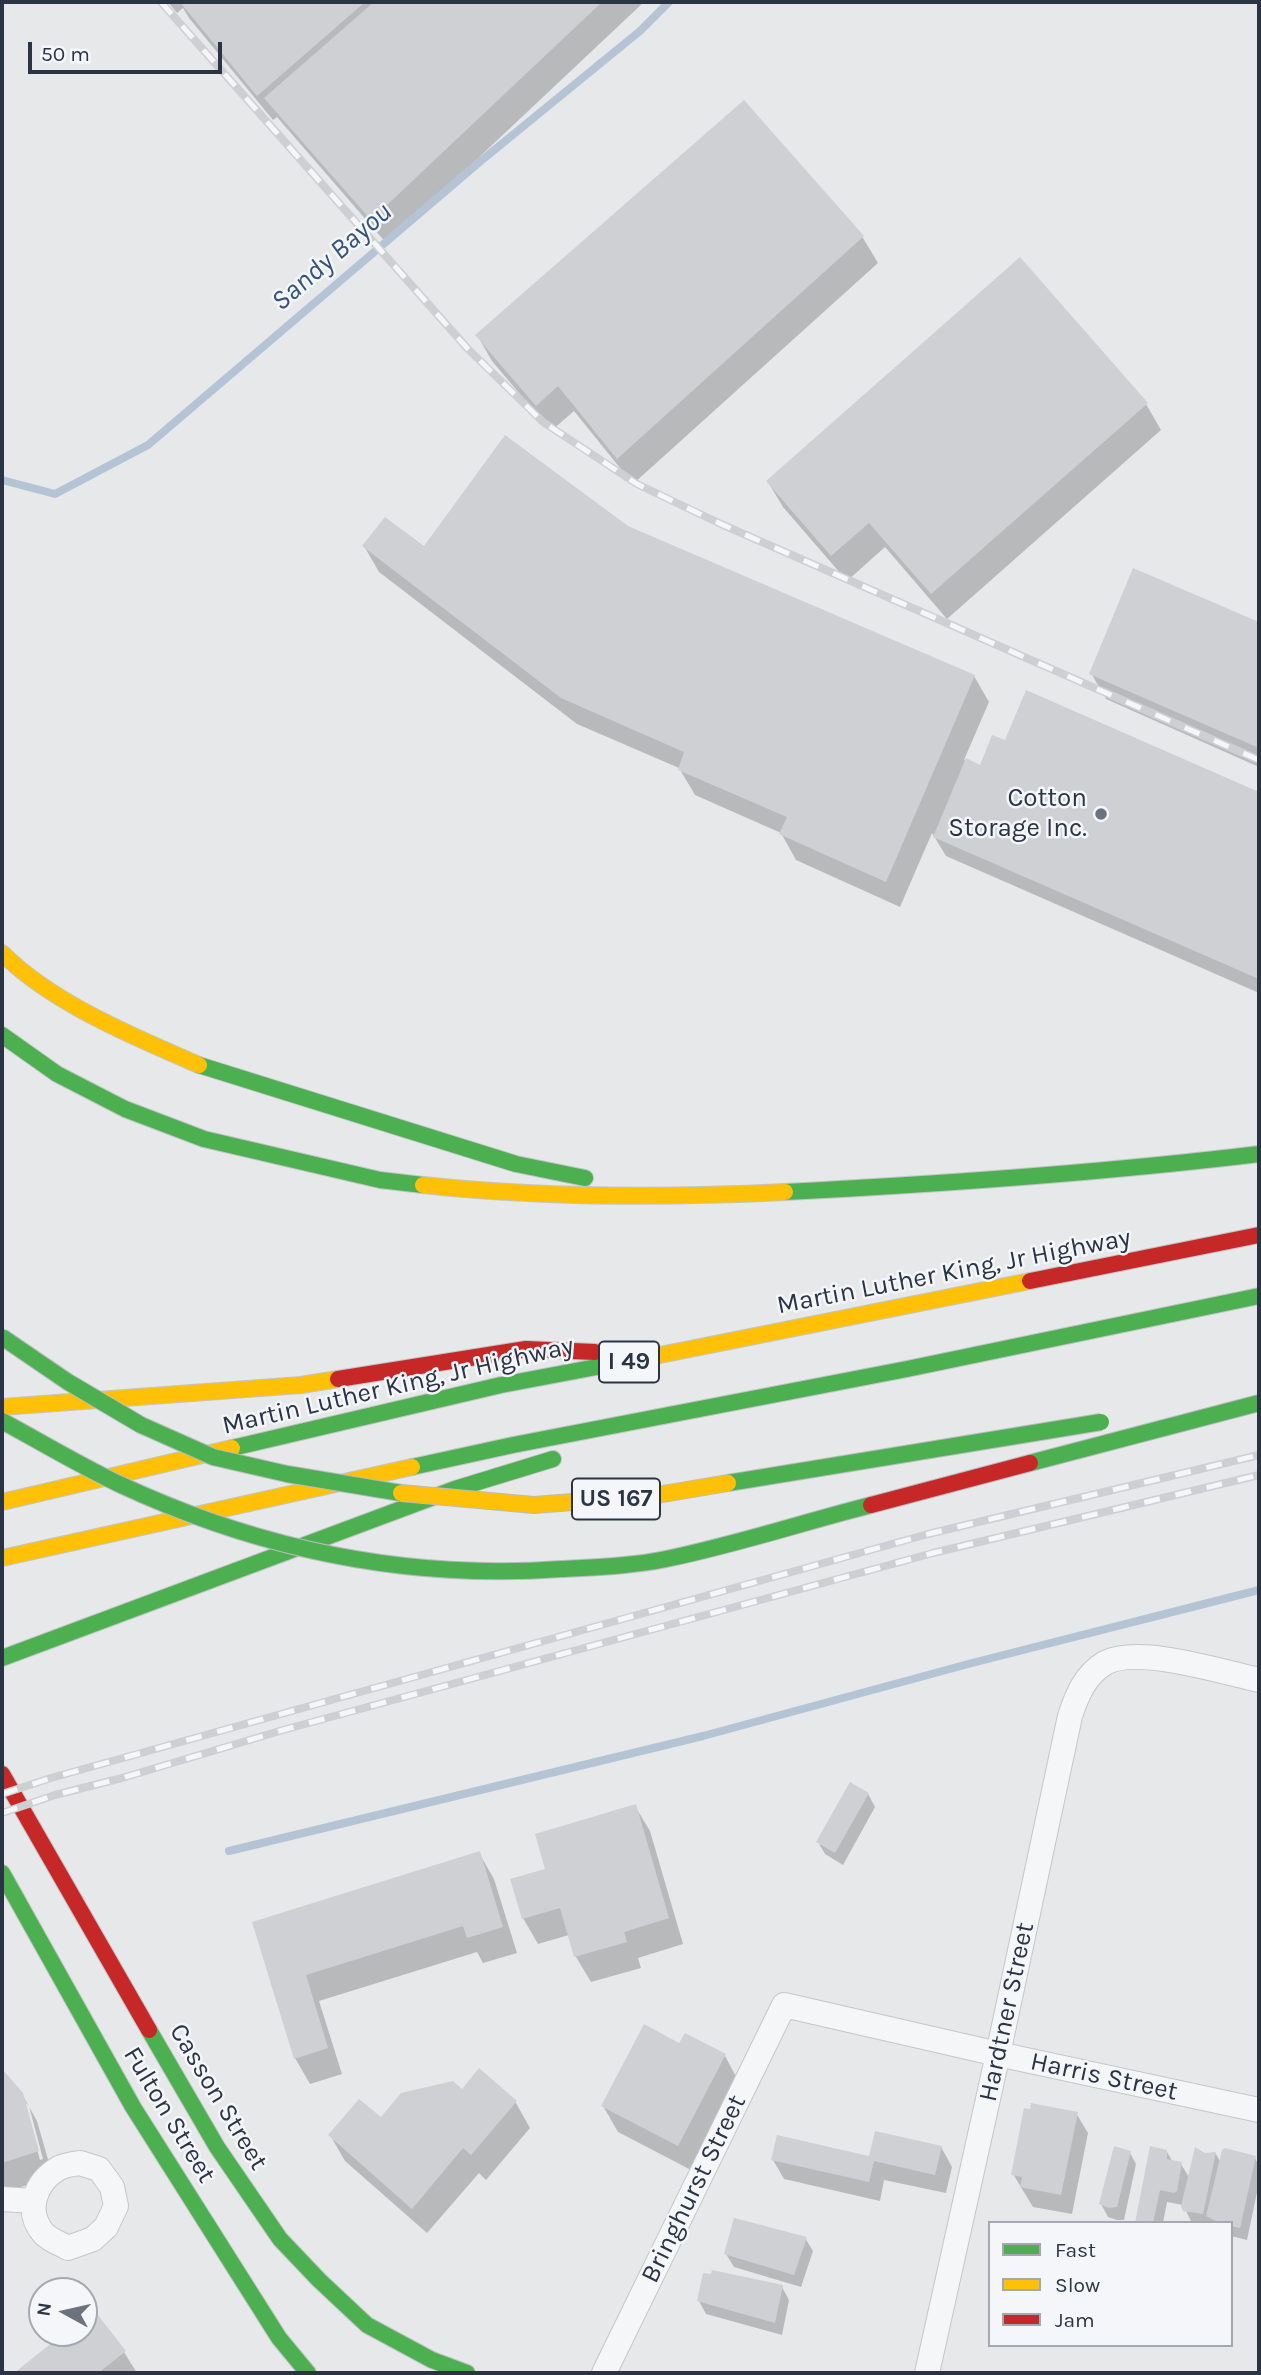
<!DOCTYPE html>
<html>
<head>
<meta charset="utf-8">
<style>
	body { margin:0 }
	#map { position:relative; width:1261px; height:2375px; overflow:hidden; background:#e6e8ea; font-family:Karla,sans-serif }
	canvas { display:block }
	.frame { position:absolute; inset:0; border:4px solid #2b3445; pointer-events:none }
	.legend { position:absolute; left:988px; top:2221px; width:245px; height:126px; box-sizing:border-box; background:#f4f6f9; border:2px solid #a4a8b1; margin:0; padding:9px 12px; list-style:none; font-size:21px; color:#2b3445 }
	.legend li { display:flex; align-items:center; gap:14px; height:35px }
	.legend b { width:35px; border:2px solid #a4a8b1 }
	.north { position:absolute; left:28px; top:2277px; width:70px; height:70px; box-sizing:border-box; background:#f4f6f9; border:2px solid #a4a8b1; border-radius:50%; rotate:278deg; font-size:19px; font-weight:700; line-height:28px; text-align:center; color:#2b3445 }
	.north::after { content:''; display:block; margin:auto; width:24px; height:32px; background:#6c737f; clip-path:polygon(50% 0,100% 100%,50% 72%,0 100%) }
	.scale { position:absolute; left:28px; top:42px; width:194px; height:32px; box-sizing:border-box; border:4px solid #2b3445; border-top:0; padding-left:9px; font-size:21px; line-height:24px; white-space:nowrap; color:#2b3445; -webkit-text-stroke:5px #f4f6f9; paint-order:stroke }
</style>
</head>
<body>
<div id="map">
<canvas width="1261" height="2375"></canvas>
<div class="frame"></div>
<ul class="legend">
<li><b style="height:9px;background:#4caf50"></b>Fast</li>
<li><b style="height:9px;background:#ffc107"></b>Slow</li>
<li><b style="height:9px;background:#c62828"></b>Jam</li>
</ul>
<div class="north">N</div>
<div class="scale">50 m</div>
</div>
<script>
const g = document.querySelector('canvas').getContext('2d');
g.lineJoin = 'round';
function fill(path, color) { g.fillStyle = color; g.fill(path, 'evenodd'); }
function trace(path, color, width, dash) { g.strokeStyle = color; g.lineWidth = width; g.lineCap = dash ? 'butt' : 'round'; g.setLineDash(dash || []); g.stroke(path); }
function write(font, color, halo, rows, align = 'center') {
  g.font = font + ' Karla,sans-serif'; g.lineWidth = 5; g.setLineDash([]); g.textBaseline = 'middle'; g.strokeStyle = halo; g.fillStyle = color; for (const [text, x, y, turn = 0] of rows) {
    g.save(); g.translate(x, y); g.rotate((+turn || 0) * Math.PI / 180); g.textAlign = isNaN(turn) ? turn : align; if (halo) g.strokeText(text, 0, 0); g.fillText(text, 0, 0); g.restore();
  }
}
fill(new Path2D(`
	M 168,2 L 644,2 L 387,244 L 277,117 L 273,120 L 189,18 L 183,8 L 177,13 Z
	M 744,102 L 863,238 L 878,263 L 633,484 L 574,411 L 551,431 L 492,361 L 477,335 Z
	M 1146,404 L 1161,430 L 947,619 L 885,547 L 847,581 L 783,507 L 768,482 Z
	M 627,528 L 974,676 L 989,702 L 964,760 L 981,767 L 1006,743 L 1027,692 L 1259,794 L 1259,993 L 946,856 L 932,833 L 900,907 L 796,860 L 781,833 L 695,795 L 679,768 L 577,724 L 379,572 L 364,546 L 424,548 Z
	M 1134,570 L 1259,624 L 1259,767 L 1106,699 L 1091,673 Z
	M 868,1794 L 875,1807 L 843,1865 L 825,1854 L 818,1842 Z
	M 635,1806 L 650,1831 L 683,1944 L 638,1958 L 641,1968 L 591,1982 L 576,1957 L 569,1935 L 538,1944 L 523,1918 L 547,1870 Z
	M 479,1853 L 494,1879 L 517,1953 L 483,1963 L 477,1952 L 319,2001 L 342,2074 L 310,2084 L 295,2058 L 254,1923 Z
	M 680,2045 L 725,2056 L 739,2082 L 693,2171 L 618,2132 L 603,2106 Z
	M 2,2071 L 22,2094 L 37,2121 L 53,2177 L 5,2192 L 2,2187 ZM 24,2101 L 29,2106 L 43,2159 L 40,2160 Z
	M 462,2091 L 516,2103 L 530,2128 L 486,2180 L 479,2173 L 427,2233 L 345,2161 L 330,2135 Z
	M 1076,2113 L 1088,2133 L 1072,2214 L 1033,2207 L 1013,2174 Z
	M 941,2147 L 952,2167 L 946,2193 L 884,2180 L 880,2201 L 784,2179 L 773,2160 L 870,2158 Z
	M 1150,2149 L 1167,2152 L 1173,2162 L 1181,2164 L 1190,2179 L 1205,2155 L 1216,2154 L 1221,2163 L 1255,2158 L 1259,2166 L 1259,2183 L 1247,2240 L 1231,2236 L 1231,2223 L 1212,2223 L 1211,2221 L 1210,2223 L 1192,2223 L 1183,2205 L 1167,2202 L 1163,2223 L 1137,2223 Z
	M 1129,2151 L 1136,2164 L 1124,2220 L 1117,2220 L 1108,2217 L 1101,2204 Z
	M 805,2238 L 813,2251 L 801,2287 L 734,2267 L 726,2254 Z
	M 782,2287 L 789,2300 L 782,2335 L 706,2314 L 699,2301 Z
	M 93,2312 L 124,2352 L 137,2373 L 17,2373 L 67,2333 L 84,2333 L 84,2320 Z`), '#0003');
trace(new Path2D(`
	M 2,480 L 55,494 L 148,445 L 482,160 L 640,31 L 669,2
	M 229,1851 L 703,1736 L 972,1663 L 1259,1590`), '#b4c4d5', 8);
fill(new Path2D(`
	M 180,2 L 365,2 L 257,96 Z
	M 374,2 L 602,2 L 371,220 L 264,98 Z
	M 744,100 L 864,236 L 617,459 L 558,386 L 536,406 L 475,335 Z
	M 1020,257 L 1148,403 L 931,594 L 869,523 L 831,556 L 766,481 Z
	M 505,435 L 628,526 L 975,675 L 886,882 L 779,834 L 787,817 L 678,770 L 684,752 L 561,698 L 362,546 L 385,517 L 424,546 Z
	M 1133,568 L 1259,622 L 1259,748 L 1089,674 Z
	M 1026,690 L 1259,792 L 1259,979 L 933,837 L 966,758 L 980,765 L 992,735 L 1005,740 Z
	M 850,1782 L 869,1793 L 835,1853 L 816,1842 Z
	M 636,1804 L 669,1918 L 624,1932 L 627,1942 L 574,1957 L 560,1908 L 522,1919 L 510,1879 L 545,1869 L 535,1834 Z
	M 480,1851 L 503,1927 L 467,1938 L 463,1926 L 306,1975 L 328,2048 L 294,2059 L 252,1922 Z
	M 644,2024 L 679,2043 L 685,2033 L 726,2054 L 678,2146 L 601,2106 Z
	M 479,2068 L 517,2101 L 471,2155 L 463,2148 L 412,2209 L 328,2135 L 359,2099 L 381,2117 L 401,2093 L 453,2081 L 462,2089 Z
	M 2,2069 L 23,2093 L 39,2151 L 2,2163 Z
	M 1031,2103 L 1078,2112 L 1061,2195 L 1020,2187 L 1022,2177 L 1011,2175 L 1024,2108 L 1030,2109 Z
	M 875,2131 L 942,2146 L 935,2175 L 874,2161 L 869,2182 L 771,2160 L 777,2135 L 869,2156 Z
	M 1114,2146 L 1131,2151 L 1117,2207 L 1109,2208 L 1099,2204 Z
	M 1150,2146 L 1167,2150 L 1167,2159 L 1182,2162 L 1177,2191 L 1174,2193 L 1160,2190 L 1153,2223 L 1135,2223 Z
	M 1195,2147 L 1205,2153 L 1216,2152 L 1203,2214 L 1183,2211 L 1181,2206 Z
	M 1225,2148 L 1256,2156 L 1240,2228 L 1231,2226 L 1231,2223 L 1220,2223 L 1206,2216 L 1222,2150 Z
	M 734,2218 L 807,2237 L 794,2275 L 724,2254 Z
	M 712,2270 L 783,2285 L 775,2323 L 697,2301 L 703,2273 L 711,2274 Z
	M 94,2310 L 126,2351 L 98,2373 L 14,2373 L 64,2333 L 84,2333 L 84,2317 Z`), '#ced0d3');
const street = new Path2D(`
	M 80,2163 L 99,2169 L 112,2187 L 116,2206 L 106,2227 L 93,2239 L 68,2248 C 61,2244 50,2240 44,2234 C 24,2211 35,2182 59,2168 C 65,2165 73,2164 80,2163 Z
	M 2,2199 L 34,2201
	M 604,2373 L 784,2005 L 998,2054 L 1259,2110
	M 927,2373 L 998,2054 L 1070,1716 C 1077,1695 1085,1675 1105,1663 C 1137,1645 1223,1672 1259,1680`);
const fast = new Path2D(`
	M 2,1035 L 57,1074 L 125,1109 L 204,1139 L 380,1180 L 423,1185
	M 199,1065 L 516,1164 L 585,1178
	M 785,1192 C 943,1184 1101,1173 1259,1154
	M 232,1448 L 501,1385 L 655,1356
	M 412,1467 L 513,1445 L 907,1369 L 1259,1296
	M 2,1658 L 455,1489 L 553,1459
	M 2,1873 L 133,2107 L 279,2338 L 308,2373
	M 149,2030 L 217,2147 L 280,2239 L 319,2280 L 367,2325 L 432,2360 L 467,2373`);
const slow = new Path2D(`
	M 2,953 C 52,1003 134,1037 199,1065
	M 423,1185 C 543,1198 664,1198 785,1192
	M 655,1356 L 1030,1281
	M 2,1407 L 301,1385 L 338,1379
	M 2,1502 L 232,1448
	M 2,1558 L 412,1467`);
const jam = new Path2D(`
	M 1030,1281 L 1259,1235
	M 338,1379 L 526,1349 L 595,1352
	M 2,1774 L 149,2030`);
trace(street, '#c4c6c8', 26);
trace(fast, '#c2c5c8', 18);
trace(slow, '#c2c5c8', 18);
trace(jam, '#c2c5c8', 18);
trace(street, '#f5f6f7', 24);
trace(fast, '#4caf50', 16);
trace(slow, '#ffc107', 16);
trace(jam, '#c62828', 16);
const rail = new Path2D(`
	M 161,2 L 468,349 L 543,422 L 637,484 L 721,524 L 1259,760
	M 2,1794 L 51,1778 L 928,1534 L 1259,1455
	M 2,1813 L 55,1795 L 122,1778 L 283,1730 L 933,1553 L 1259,1475`);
trace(rail, '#cecfd2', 8);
trace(rail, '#f4f6f9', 5, [16]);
const fastBridge = new Path2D(`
	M 2,1337 L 68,1382 L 141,1425 L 213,1457 L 287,1474 L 401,1493
	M 2,1421 C 41,1442 79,1465 119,1484 C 260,1550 406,1580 561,1569 C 596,1567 633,1566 666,1559 C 735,1545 804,1522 871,1505
	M 1030,1463 L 1259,1403
	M 728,1483 L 1101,1422`);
const slowBridge = new Path2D(`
	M 401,1493 L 534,1505 L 651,1496 L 728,1483`);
const jamBridge = new Path2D(`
	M 871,1505 L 1030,1463`);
trace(fastBridge, '#b8bbbf', 18, []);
trace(slowBridge, '#b8bbbf', 18, []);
trace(jamBridge, '#b8bbbf', 18, []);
trace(fastBridge, '#4caf50', 16);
trace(slowBridge, '#ffc107', 16);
trace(jamBridge, '#c62828', 16);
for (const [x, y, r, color] of [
	[1101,814,7,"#6c737f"]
]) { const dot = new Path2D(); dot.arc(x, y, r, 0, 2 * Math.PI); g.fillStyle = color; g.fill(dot); trace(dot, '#f4f6f9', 2.5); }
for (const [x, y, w] of [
	[629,1362,60],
	[616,1499,88]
]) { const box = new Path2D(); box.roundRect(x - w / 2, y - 20.5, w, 41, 5); g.fillStyle = '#f4f6f9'; g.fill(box); trace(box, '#2b3445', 2); }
write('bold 24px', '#2b3445', null, [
	["I 49",629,1362],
	["US 167",616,1499]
]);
write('26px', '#2b3445', '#f4f6f9', [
	["Cotton",1087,799],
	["Storage Inc.",1087,829]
], 'right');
write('26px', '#2b3445', '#f4f6f9', [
	["Martin Luther King, Jr Highway",954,1272,-11],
	["Martin Luther King, Jr Highway",398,1386,-13],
	["Hardtner Street",1007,2012,-78],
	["Harris Street",1104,2077,12],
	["Casson Street",218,2097,59],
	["Fulton Street",169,2115,59],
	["Bringhurst Street",694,2189,-64]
]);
write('italic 28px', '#34527a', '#f4f6f9', [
	["Sandy Bayou",332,257,-41]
]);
</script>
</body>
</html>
